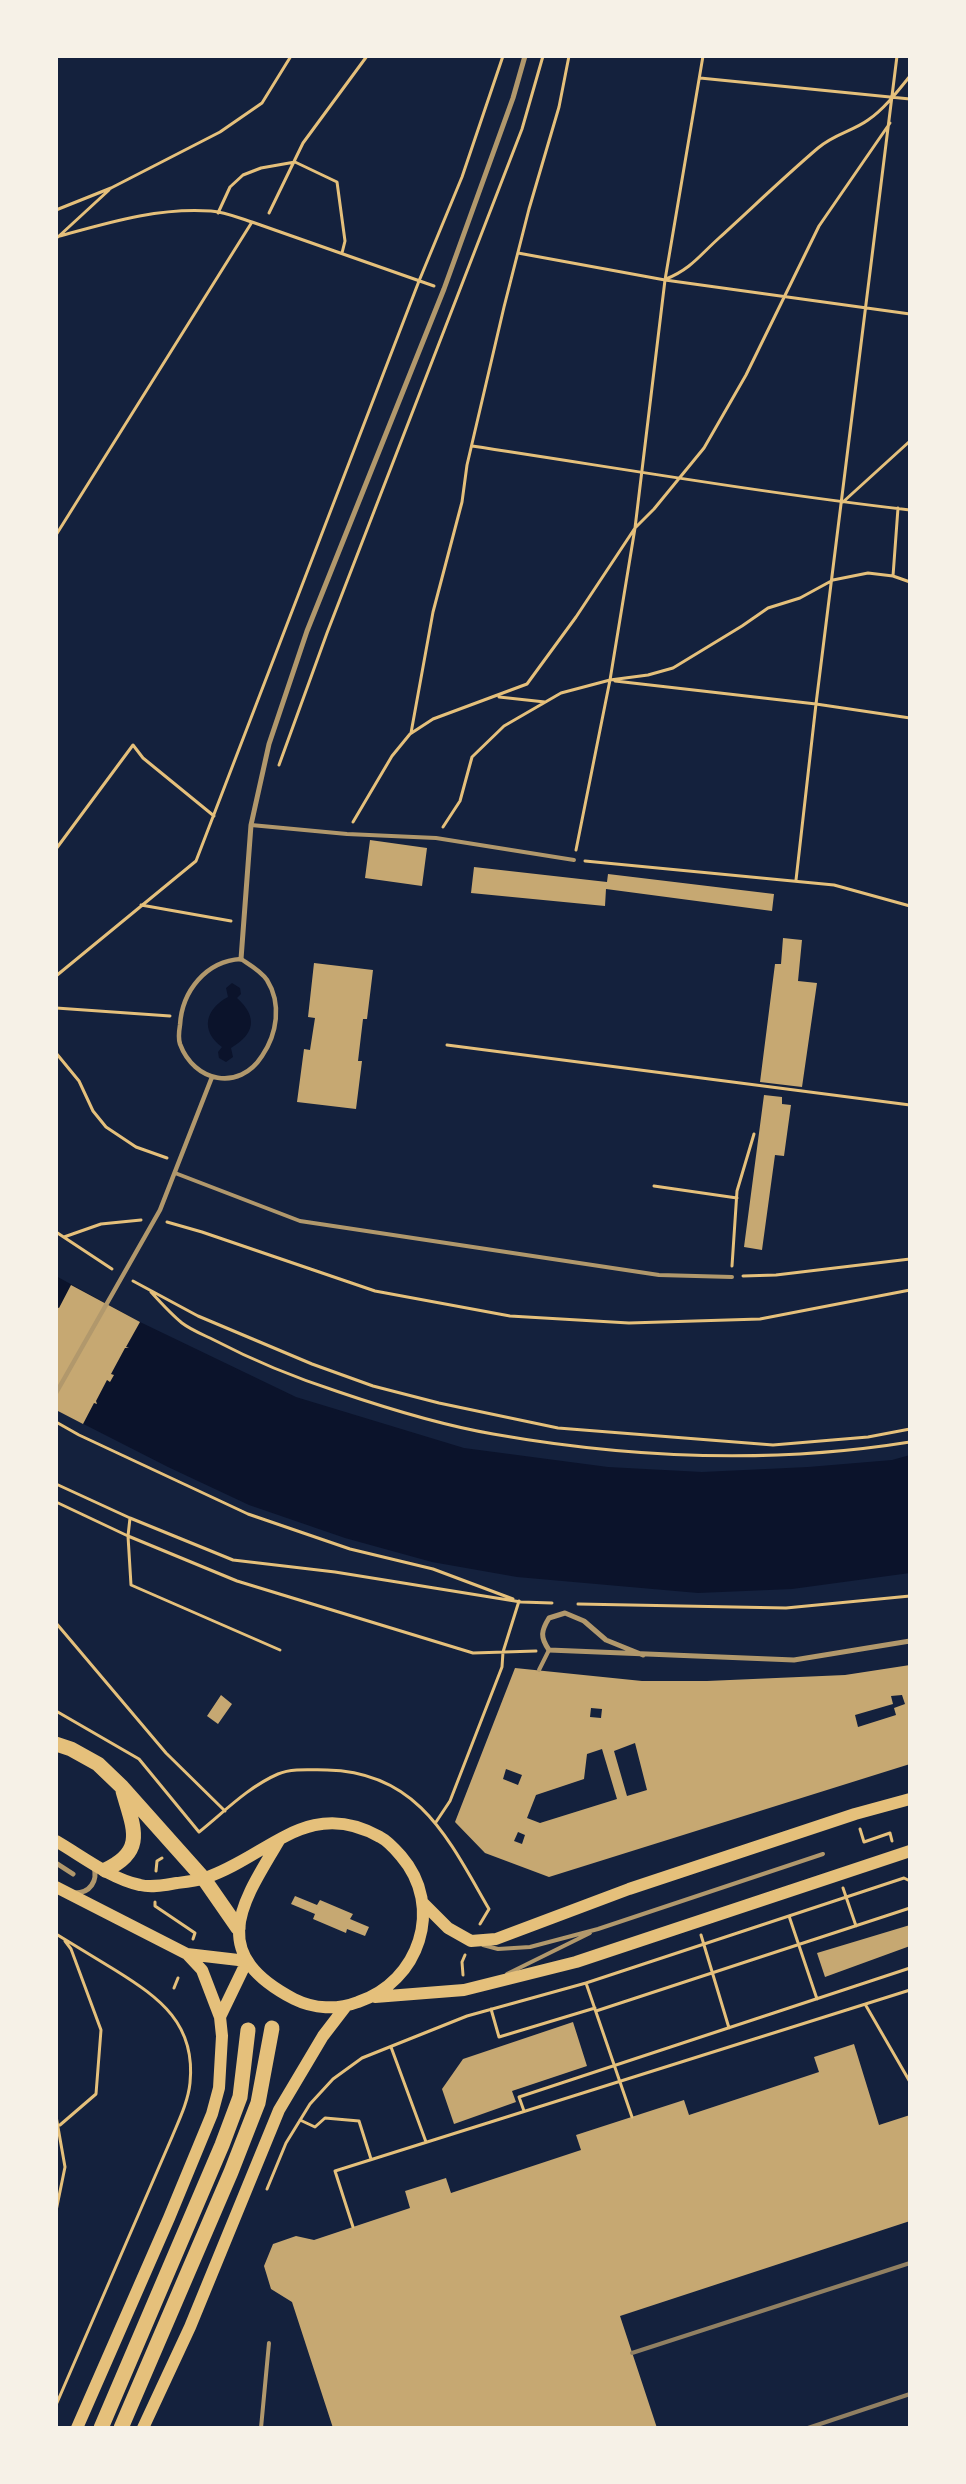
<!DOCTYPE html>
<html>
<head>
<meta charset="utf-8">
<style>
	body { margin:0 }
	#map { position:relative; width:966px; height:2484px; overflow:hidden; background:#14213d; font-family:Merriweather,serif }
	canvas { display:block }
	.frame { position:absolute; inset:0; border:58px solid #f6f1e7; pointer-events:none }
</style>
</head>
<body>
<div id="map">
<canvas width="966" height="2484"></canvas>
<div class="frame"></div>
</div>
<script>
const g = document.querySelector('canvas').getContext('2d');
g.lineJoin = 'round';
function fill(path, color) { g.fillStyle = color; g.fill(path, 'evenodd'); }
function trace(path, color, width, dash) { g.strokeStyle = color; g.lineWidth = width; g.lineCap = dash ? 'butt' : 'round'; g.setLineDash(dash || []); g.stroke(path); }
fill(new Path2D(`
	M 232,983 L 240,988 L 241,994 L 237,998 C 258,1017 255,1034 231,1048 L 233,1057 L 226,1062 L 219,1058 L 218,1052 L 222,1047 C 200,1031 205,1009 228,997 L 226,988 Z
	M 56,1276 L 140,1322 L 296,1397 L 464,1448 L 608,1467 L 702,1472 L 808,1467 L 892,1460 L 910,1455 L 910,1573 L 792,1589 L 698,1593 L 517,1577 L 432,1562 L 345,1538 L 249,1505 L 168,1467 L 56,1410 Z`), '#0b132b');
fill(new Path2D(`
	M 370,840 L 427,848 L 422,886 L 365,878 Z
	M 474,867 L 607,882 L 608,874 L 774,894 L 772,911 L 606,889 L 605,906 L 471,893 Z
	M 783,938 L 802,940 L 798,981 L 817,983 L 802,1087 L 760,1082 L 775,964 L 781,964 Z
	M 314,963 L 373,970 L 367,1019 L 363,1019 L 358,1061 L 362,1061 L 356,1109 L 297,1102 L 304,1049 L 310,1050 L 315,1018 L 308,1017 Z
	M 764,1095 L 782,1097 L 782,1104 L 791,1105 L 784,1156 L 775,1155 L 762,1250 L 744,1247 Z
	M 71,1285 L 140,1322 L 126,1347 L 129,1348 L 125,1348 L 111,1374 L 114,1375 L 110,1382 L 107,1380 L 96,1401 L 97,1404 L 94,1403 L 83,1424 L 56,1410 L 56,1307 L 59,1308 Z
	M 910,1665 L 910,1764 L 549,1877 L 485,1853 L 455,1822 L 515,1668 L 642,1681 L 707,1681 L 845,1675 ZM 902,1695 L 905,1704 L 894,1708 L 896,1715 L 858,1727 L 855,1715 L 893,1704 L 891,1696 ZM 591,1708 L 602,1709 L 601,1718 L 590,1717 ZM 635,1743 L 647,1790 L 627,1796 L 614,1751 ZM 602,1749 L 617,1799 L 540,1823 L 527,1818 L 536,1795 L 584,1779 L 587,1754 ZM 506,1769 L 522,1775 L 518,1785 L 503,1779 ZM 518,1832 L 525,1835 L 522,1844 L 514,1841 Z
	M 221,1695 L 232,1704 L 218,1724 L 207,1716 Z
	M 295,1896 L 317,1905 L 320,1900 L 353,1914 L 350,1919 L 369,1927 L 365,1936 L 347,1929 L 346,1933 L 313,1919 L 315,1914 L 291,1904 Z
	M 910,1925 L 910,1946 L 825,1977 L 817,1953 Z
	M 573,2022 L 587,2066 L 512,2091 L 516,2102 L 454,2124 L 442,2089 L 463,2059 Z
	M 854,2044 L 879,2125 L 910,2115 L 910,2221 L 620,2316 L 657,2428 L 333,2428 L 292,2302 L 271,2289 L 264,2266 L 273,2244 L 296,2236 L 314,2240 L 410,2208 L 405,2191 L 446,2178 L 451,2193 L 581,2150 L 576,2135 L 684,2100 L 689,2115 L 819,2072 L 814,2057 Z`), '#c6a872');
trace(new Path2D(`
	M 700,78 L 910,99
	M 56,210 L 111,188 L 220,132 L 262,103 L 291,56
	M 218,213 L 230,187 L 243,175 L 261,168 L 295,162 L 337,182 L 345,241 L 342,253
	M 269,213 L 303,143 L 367,56
	M 56,237 C 107,223 158,207 211,211 C 225,212 239,218 252,222
	M 58,237 L 109,190
	M 518,253 L 665,280 L 910,314
	M 666,279 C 691,269 700,255 719,238 C 752,208 784,177 818,148 C 834,134 853,131 868,120 C 884,109 898,91 910,76
	M 472,446 C 618,468 763,493 910,510
	M 843,502 L 910,441
	M 56,535 L 252,222 L 434,286
	M 893,576 L 898,508
	M 615,681 L 816,704 L 910,718
	M 499,697 L 545,702
	M 411,733 L 433,612 L 462,502 L 467,465 L 504,307 L 529,209 L 559,107 L 569,56
	M 279,765 L 327,633 L 522,129 L 543,56
	M 353,822 L 392,756 L 410,734 L 433,719 L 527,684 L 576,617 L 635,528 L 654,509 L 704,448 L 746,375 L 819,226 L 890,123
	M 443,827 L 460,801 L 472,757 L 504,726 L 561,693 L 610,680 L 648,675 L 673,668 L 742,626 L 768,608 L 800,598 L 833,580 L 868,573 L 893,576 L 910,582
	M 56,849 L 133,745 L 143,758 L 214,816
	M 576,850 L 610,680 L 635,528 L 665,280 L 703,56
	M 585,861 L 834,885 L 910,906
	M 796,880 L 816,704 L 897,56
	M 141,905 L 231,921
	M 56,976 L 196,861 L 419,281 L 462,177 L 503,56
	M 56,1008 L 170,1016
	M 447,1045 L 910,1105
	M 56,1053 L 79,1081 L 93,1111 L 106,1127 L 136,1147 L 167,1158
	M 654,1186 L 737,1198
	M 167,1222 L 202,1232 L 375,1291 L 510,1316 L 629,1323 L 760,1319 L 910,1290
	M 56,1232 L 112,1269
	M 64,1237 L 101,1224 L 141,1220
	M 732,1266 L 737,1191 L 754,1134
	M 743,1276 L 776,1275 L 910,1259
	M 133,1281 L 198,1316 L 312,1364 L 373,1386 L 439,1403 L 558,1428 L 773,1445 L 868,1437 L 910,1429
	M 151,1292 C 161,1303 171,1314 182,1323 C 191,1330 204,1335 214,1340 C 254,1361 296,1378 339,1392 C 389,1409 441,1425 493,1434 C 629,1458 773,1464 910,1442
	M 56,1422 L 79,1435 L 248,1514 L 350,1549 L 433,1569 L 513,1599
	M 56,1484 L 130,1518 L 233,1560 L 335,1572 L 521,1602 L 552,1603
	M 56,1502 L 128,1536 L 237,1581 L 473,1653 L 536,1651
	M 130,1518 L 128,1536 L 131,1585 L 280,1650
	M 578,1604 L 786,1608 L 910,1596
	M 56,1623 L 166,1753 L 225,1811
	M 56,1711 L 139,1759 L 199,1832 C 224,1812 248,1787 278,1774 C 292,1768 311,1770 327,1770 C 419,1772 449,1840 489,1909 L 480,1924
	M 436,1822 L 450,1801 L 502,1667 L 503,1652 L 519,1601
	M 860,1829 L 864,1842 L 890,1833 L 892,1841
	M 156,1871 L 157,1861 L 162,1858
	M 843,1888 L 856,1926
	M 155,1902 L 155,1906 L 195,1933 L 193,1939
	M 789,1916 L 817,1999
	M 56,1934 C 76,1946 95,1958 115,1970 C 160,1998 196,2024 190,2083 C 188,2102 179,2120 172,2137 L 56,2405
	M 701,1935 L 729,2028
	M 463,1975 L 462,1962 L 465,1955
	M 586,1983 L 632,2117
	M 174,1988 L 178,1978
	M 865,2004 L 910,2082
	M 491,2009 L 499,2037 L 595,2008
	M 596,2011 L 910,1908
	M 391,2047 L 426,2142
	M 524,2111 L 519,2097 L 910,1968
	M 56,2116 L 65,2167 L 56,2211
	M 300,2120 L 315,2127 L 325,2118 L 359,2121 L 371,2159
	M 60,2125 L 96,2094 L 101,2030 L 71,1949 L 65,1941
	M 267,2189 L 286,2143 L 310,2104 L 333,2079 L 362,2058 L 467,2016 L 586,1983 L 904,1878 L 910,1881
	M 353,2227 L 335,2171 L 910,1990`), '#e5c07b', 3);
trace(new Path2D(`
	M 251,825 L 347,834 L 436,838 L 574,860
	M 175,1173 L 300,1221 L 659,1275 L 732,1277
	M 539,1670 L 549,1650
	M 483,1945 L 498,1949 L 530,1947 L 598,1929 L 823,1854
	M 507,1974 L 590,1933
	M 261,2428 L 269,2343`), '#b1986c', 4);
trace(new Path2D(`
	M 241,959 C 250,965 261,971 267,980 C 282,1004 277,1034 262,1056 C 239,1092 194,1082 180,1044 C 178,1038 179,1031 180,1025 C 182,991 206,961 241,959 Z
	M 56,1393 L 160,1210 L 212,1077`), '#b1986c', 4.5);
trace(new Path2D(`
	M 241,959 L 251,825 L 269,744 L 307,631 L 444,289 L 513,98 L 525,56
	M 643,1655 L 606,1640 L 584,1621 L 565,1613 L 549,1618 C 541,1631 540,1637 549,1650 L 794,1660 L 910,1641
	M 56,1863 L 73,1874
	M 75,1893 C 90,1893 98,1881 94,1867`), '#b1986c', 5);
trace(new Path2D(`
	M 56,1841 C 82,1856 111,1879 140,1885 C 152,1888 165,1885 177,1883 C 186,1882 196,1881 205,1878 C 268,1857 308,1796 380,1837 C 388,1841 395,1849 401,1856 C 445,1907 419,1982 358,2002 C 337,2010 314,2009 294,1999 C 206,1953 241,1904 280,1839
	M 56,1887 L 187,1954 L 247,1961
	M 422,1902 L 448,1928 L 471,1941 L 496,1939 L 629,1889 L 855,1814 L 910,1799
	M 375,1997 L 464,1990 L 576,1962 L 910,1851
	M 220,2017 L 247,1961
	M 77,2428 L 169,2218 L 212,2114 L 219,2088 L 222,2036 L 220,2017 L 202,1970 L 187,1954
	M 143,2428 L 190,2327 L 279,2110 L 323,2036 L 346,2006`), '#e5c07b', 12);
trace(new Path2D(`
	M 56,1744 L 71,1749 L 98,1764 L 122,1787 L 204,1879 L 238,1928
	M 105,1870 C 147,1851 133,1827 123,1791
	M 101,2428 L 222,2145 L 240,2097 L 248,2030
	M 121,2428 L 231,2172 L 258,2103 L 272,2028`), '#e5c07b', 15);
trace(new Path2D(`
	M 632,2353 L 910,2263
	M 808,2428 L 910,2394`), '#918062', 4);
</script>
</body>
</html>
